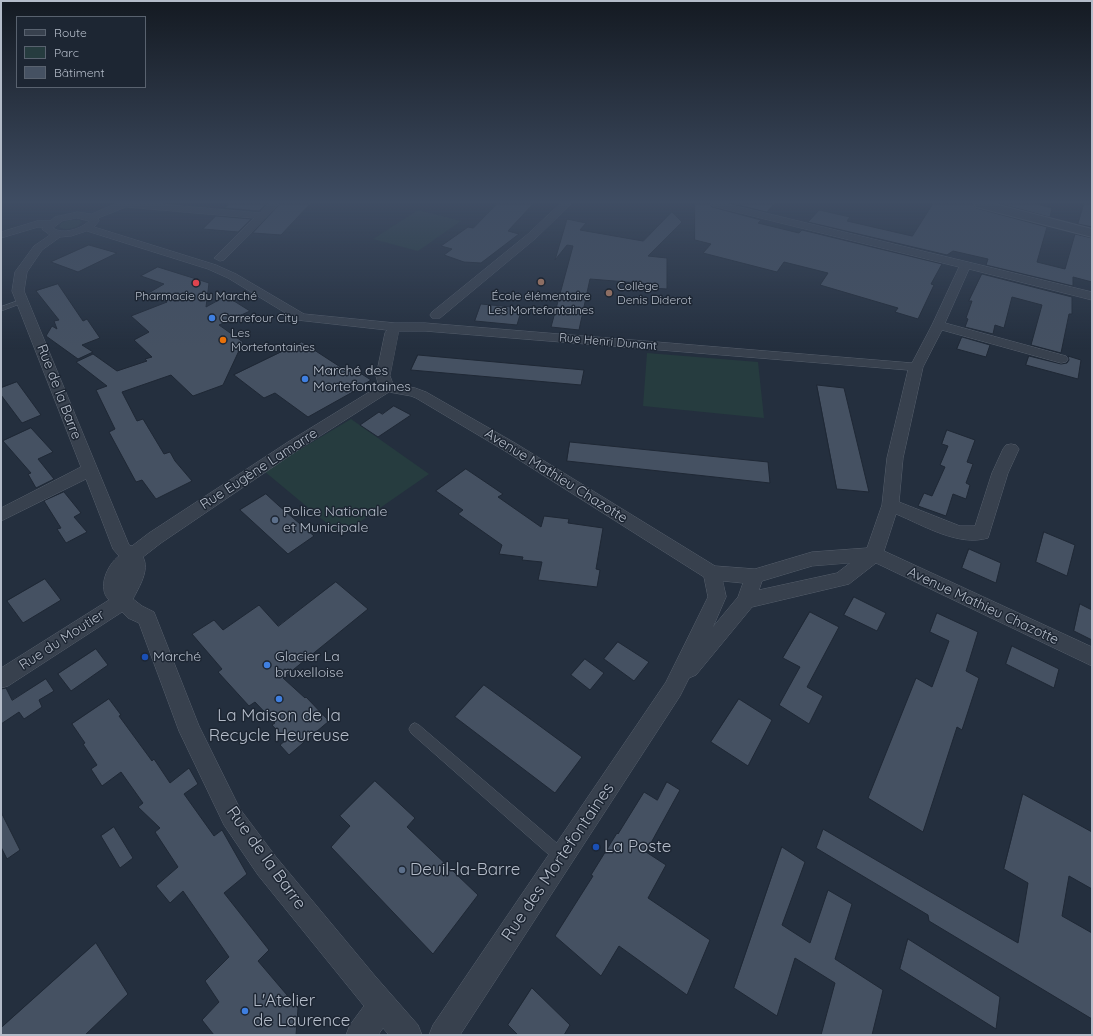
<!DOCTYPE html>
<html>
<head>
<meta charset="utf-8">
<style>
	body { margin:0 }
	#map { position:relative; width:1093px; height:1036px; overflow:hidden; background:#242f3e; font-family:Quicksand,sans-serif }
	canvas { display:block }
	.frame { position:absolute; inset:0; border:2px solid #b4bcc9; pointer-events:none }
	.legend { position:absolute; left:16px; top:16px; width:130px; height:72px; box-sizing:border-box; background:#1d2633; border:1px solid #59626f; margin:0; padding:5px 7px; list-style:none; font-size:12px; color:#b4bcc9 }
	.legend li { display:flex; align-items:center; gap:8px; height:20px }
	.legend b { width:20px; border:1px solid #59626f }
</style>
</head>
<body>
<div id="map">
<canvas width="1093" height="1036"></canvas>
<div class="frame"></div>
<ul class="legend">
<li><b style="height:5px;background:#38414e"></b>Route</li>
<li><b style="height:11px;background:#263c3f"></b>Parc</li>
<li><b style="height:11px;background:#455162"></b>Bâtiment</li>
</ul>
</div>
<script>
const g = document.querySelector('canvas').getContext('2d');
g.lineJoin = 'round';
function fill(path, color) { g.fillStyle = color; g.fill(path, 'evenodd'); }
function trace(path, color, width, dash) { g.strokeStyle = color; g.lineWidth = width; g.lineCap = dash ? 'butt' : 'round'; g.setLineDash(dash || []); g.stroke(path); }
function write(font, color, halo, rows, align = 'center') {
  g.font = font + ' Quicksand,sans-serif'; g.lineWidth = 3; g.setLineDash([]); g.textBaseline = 'middle'; g.strokeStyle = halo; g.fillStyle = color; for (const [text, x, y, turn = 0] of rows) {
    g.save(); g.translate(x, y); g.rotate((+turn || 0) * Math.PI / 180); g.textAlign = isNaN(turn) ? turn : align; if (halo) g.strokeText(text, 0, 0); g.fillText(text, 0, 0); g.restore();
  }
}
fill(new Path2D(`
	M 418,210 L 461,221 L 418,251 L 373,239 Z
	M 70,220 L 79,220 L 82,222 C 77,229 66,231 59,227 L 61,223 Z
	M 647,353 L 758,362 L 764,418 L 643,406 Z
	M 351,419 L 429,474 L 341,535 L 264,471 Z`), '#263c3f');
const building = new Path2D(`
	M 229,204 L 266,204 L 259,211 L 225,208 Z
	M 280,204 L 310,204 L 281,235 L 253,233 Z
	M 497,204 L 533,204 L 508,231 L 519,234 L 481,263 L 464,262 L 444,255 L 452,249 L 441,246 L 468,227 L 473,228 Z
	M 695,204 L 709,204 L 712,207 L 761,220 L 758,223 L 799,233 L 802,230 L 942,264 L 931,284 L 934,285 L 918,319 L 895,312 L 898,308 L 820,285 L 828,273 L 784,262 L 777,272 L 703,253 L 711,244 L 695,240 Z
	M 735,204 L 774,204 L 767,212 Z
	M 933,204 L 973,204 L 976,208 L 1047,227 L 1037,262 L 1065,269 L 1075,234 L 1092,238 L 1092,282 L 1073,277 L 1073,286 L 986,265 L 988,259 L 953,251 L 947,255 L 808,222 L 819,210 L 850,217 L 847,221 L 912,236 Z
	M 1001,204 L 1036,204 L 1052,208 L 1050,217 Z
	M 1084,204 L 1092,204 L 1092,227 L 1078,224 Z
	M 672,212 L 682,222 L 648,256 L 667,258 L 667,289 L 652,288 L 652,284 L 590,279 L 579,330 L 551,327 L 573,246 L 567,245 L 555,260 L 567,219 L 586,223 L 580,230 L 643,241 Z
	M 216,216 L 251,219 L 238,232 L 203,229 Z
	M 89,245 L 117,253 L 78,272 L 51,262 Z
	M 158,267 L 209,283 L 206,307 L 226,296 L 250,311 L 219,325 L 243,342 L 223,385 L 193,396 L 171,375 L 122,392 L 137,421 L 143,419 L 164,454 L 170,452 L 175,461 L 192,481 L 156,499 L 142,480 L 136,482 L 109,432 L 115,429 L 96,390 L 107,386 L 76,362 L 93,354 L 117,371 L 147,361 L 145,359 L 152,357 L 134,340 L 149,332 L 131,316 L 167,302 L 145,295 L 164,284 L 141,276 Z
	M 982,274 L 1072,297 L 1072,314 L 1069,314 L 1061,353 L 1031,345 L 1042,305 L 1012,297 L 1004,328 L 995,325 L 993,334 L 965,327 L 968,319 L 966,318 L 972,301 L 969,301 Z
	M 58,284 L 83,321 L 87,319 L 100,338 L 82,345 L 93,352 L 78,359 L 46,336 L 52,326 L 57,329 L 54,321 L 59,320 L 36,291 Z
	M 481,304 L 522,308 L 517,325 L 475,321 Z
	M 962,337 L 990,345 L 986,357 L 957,349 Z
	M 302,342 L 348,372 L 354,369 L 371,380 L 366,383 L 367,384 L 308,417 L 275,393 L 264,398 L 234,375 Z
	M 418,355 L 584,370 L 581,385 L 411,370 Z
	M 1029,356 L 1061,364 L 1067,363 L 1069,360 L 1068,356 L 1081,360 L 1078,379 L 1026,365 Z
	M 17,382 L 41,415 L 22,423 L 1,395 L 1,388 Z
	M 817,385 L 844,388 L 869,492 L 837,489 Z
	M 394,406 L 411,415 L 378,437 L 360,425 L 379,412 L 382,414 Z
	M 31,428 L 53,452 L 38,459 L 54,479 L 36,488 L 28,474 L 31,473 L 3,441 Z
	M 947,430 L 975,440 L 967,462 L 973,464 L 966,483 L 970,485 L 966,499 L 953,494 L 946,516 L 918,506 L 924,493 L 932,496 L 945,467 L 940,465 L 948,446 L 942,444 Z
	M 570,442 L 768,462 L 770,483 L 567,461 Z
	M 466,469 L 503,494 L 498,497 L 541,527 L 544,516 L 569,519 L 568,523 L 603,528 L 596,569 L 600,570 L 597,587 L 538,580 L 542,562 L 522,560 L 523,557 L 499,554 L 502,545 L 458,514 L 463,510 L 436,491 Z
	M 64,492 L 81,513 L 74,517 L 87,532 L 66,543 L 57,529 L 61,528 L 44,501 Z
	M 266,494 L 278,505 L 314,536 L 288,554 L 240,510 Z
	M 1044,532 L 1075,545 L 1067,576 L 1036,562 Z
	M 969,549 L 1001,563 L 996,583 L 962,568 Z
	M 45,579 L 61,600 L 23,623 L 7,601 Z
	M 336,582 L 368,609 L 283,678 L 305,698 L 306,697 L 329,721 L 289,755 L 280,745 L 286,740 L 272,725 L 275,723 L 255,702 L 249,706 L 218,672 L 222,669 L 192,634 L 214,620 L 223,630 L 259,605 L 278,626 Z
	M 854,597 L 886,613 L 877,631 L 844,615 Z
	M 1080,604 L 1092,610 L 1092,640 L 1074,631 Z
	M 810,612 L 839,627 L 807,687 L 823,696 L 809,724 L 779,705 L 800,667 L 783,658 Z
	M 937,613 L 978,632 L 966,671 L 979,678 L 962,730 L 957,727 L 923,832 L 868,798 L 916,678 L 932,687 L 949,641 L 930,632 Z
	M 618,642 L 649,662 L 634,681 L 604,659 Z
	M 1012,646 L 1059,669 L 1054,688 L 1006,664 Z
	M 96,649 L 108,665 L 71,691 L 58,674 Z
	M 585,659 L 604,673 L 590,690 L 571,675 Z
	M 46,679 L 54,691 L 39,700 L 42,707 L 24,719 L 19,712 L 1,724 L 1,689 L 6,688 L 12,700 Z
	M 484,685 L 582,757 L 555,793 L 455,717 Z
	M 109,699 L 121,715 L 119,716 L 152,761 L 154,759 L 170,783 L 189,768 L 198,784 L 184,794 L 214,836 L 222,830 L 247,874 L 224,893 L 269,950 L 258,961 L 298,1008 L 296,1035 L 214,1035 L 202,1020 L 219,1002 L 205,981 L 229,957 L 183,891 L 170,903 L 156,886 L 178,867 L 155,832 L 160,828 L 138,807 L 143,803 L 121,772 L 102,786 L 91,769 L 97,765 L 83,744 L 85,743 L 72,724 Z
	M 739,699 L 772,720 L 748,766 L 711,742 Z
	M 375,781 L 415,818 L 407,827 L 478,895 L 433,954 L 331,847 L 350,826 L 340,816 Z
	M 667,782 L 680,790 L 646,852 L 666,865 L 648,898 L 710,940 L 687,995 L 619,946 L 601,976 L 555,936 L 593,876 L 591,875 L 617,833 L 618,834 L 644,792 L 657,800 Z
	M 1023,794 L 1092,832 L 1092,889 L 1069,876 L 1062,916 L 1092,933 L 1092,1019 L 929,921 L 928,915 L 816,848 L 823,829 L 1018,943 L 1028,883 L 1004,869 Z
	M 1,812 L 20,850 L 7,859 L 1,847 Z
	M 114,827 L 133,858 L 120,868 L 101,836 Z
	M 782,847 L 805,862 L 782,925 L 810,943 L 828,890 L 852,904 L 835,959 L 883,990 L 872,1035 L 821,1035 L 835,983 L 795,958 L 777,1016 L 734,988 Z
	M 908,939 L 1000,997 L 996,1029 L 900,969 Z
	M 96,943 L 128,994 L 85,1035 L 1,1035 L 1,1028 Z
	M 532,988 L 570,1025 L 564,1035 L 518,1035 L 508,1025 Z`);
fill(building, '#455162');
trace(building, '#1f2835', 1);
const service = new Path2D(`
	M 23,299 L 25,300 L 25,302 L 1,311 L 1,307 Z
	M 415,723 L 419,725 L 566,851 L 568,856 L 566,861 L 561,863 L 556,861 L 411,733 L 409,729 L 411,725 Z`);
const minor = new Path2D(`
	M 115,204 L 161,204 L 260,213 L 268,204 L 279,204 L 224,260 L 220,261 L 214,258 L 254,218 L 126,207 L 98,218 L 99,221 L 94,227 L 216,265 L 236,274 L 304,314 L 395,323 L 425,323 L 912,363 L 932,325 L 959,267 L 712,206 L 710,204 L 728,204 L 1092,292 L 1092,300 L 969,269 L 945,323 L 1066,356 L 1068,359 L 1066,362 L 1061,363 L 942,330 L 923,367 L 903,458 L 899,502 L 960,526 L 975,526 L 992,473 L 1003,449 L 1006,445 L 1011,444 L 1016,445 L 1019,449 L 1008,473 L 988,538 C 958,547 923,525 896,514 L 884,551 L 1092,647 L 1092,666 L 876,563 L 849,584 L 752,607 L 696,675 L 689,678 L 680,696 L 460,1035 L 429,1035 L 433,1025 L 666,682 L 708,597 L 704,577 L 505,451 L 416,398 L 411,396 L 389,392 L 298,450 L 161,543 L 143,557 C 150,570 139,587 133,599 L 142,606 L 154,612 L 199,726 L 240,809 L 276,857 L 375,976 L 418,1025 L 422,1035 L 389,1035 L 383,1028 L 378,1035 L 346,1035 L 350,1025 L 364,1006 L 258,875 L 224,825 L 179,731 L 139,623 L 128,618 L 122,612 L 8,686 L 1,688 L 1,668 L 109,600 C 97,588 107,565 119,556 L 113,549 L 86,479 L 1,521 L 1,508 L 81,467 L 12,291 L 15,272 L 34,246 L 50,235 L 42,229 L 43,227 L 38,227 L 1,238 L 1,232 L 37,221 L 50,221 L 55,217 L 77,212 L 91,214 ZM 77,218 L 89,221 C 81,229 63,235 53,228 L 62,221 ZM 87,231 L 208,269 L 228,278 L 297,320 L 387,330 L 385,333 L 376,376 L 379,386 L 288,442 L 149,533 L 132,546 L 129,545 L 24,291 L 27,272 L 42,250 L 60,237 L 71,236 ZM 399,331 L 425,331 L 908,370 L 887,458 L 882,505 L 867,548 L 812,552 L 755,569 L 715,566 L 515,443 L 426,392 L 415,388 L 393,384 L 390,376 ZM 850,563 L 837,573 L 759,590 L 762,581 L 812,566 ZM 723,581 L 743,583 L 738,597 L 713,627 L 726,597 Z
	M 560,204 L 571,204 L 536,238 L 440,318 L 432,318 L 430,315 L 432,312 L 528,234 Z`);
const tertiary = new Path2D(`
	M 974,204 L 995,204 L 1092,229 L 1092,237 L 976,207 Z`);
trace(service, '#565f6c', 1);
trace(minor, '#565f6c', 1);
trace(tertiary, '#565f6c', 2);
fill(service, '#38414e');
fill(minor, '#38414e');
fill(tertiary, '#38414e');
const sky = g.createLinearGradient(0, 0, 0, 349);
sky.addColorStop(0, '#141a22');
sky.addColorStop(0.58, '#3f4d63');
sky.addColorStop(1, '#3f4d6300');
g.fillStyle = sky;
g.fillRect(0, 0, 1093, 349);
for (const [x, y, r, color] of [
	[541,282,4,"#8d6e63"],
	[196,283,4,"#e0444e"],
	[609,293,4,"#8d6e63"],
	[212,318,4,"#3f7fe0"],
	[223,340,4,"#e8710a"],
	[305,379,4,"#3f7fe0"],
	[275,520,4,"#5c6f8a"],
	[145,657,4,"#1a4fb4"],
	[267,665,4,"#3f7fe0"],
	[279,699,4,"#3f7fe0"],
	[596,847,4,"#1a4fb4"],
	[402,870,4,"#5c6f8a"],
	[245,1011,4,"#3f7fe0"]
]) { const dot = new Path2D(); dot.arc(x, y, r, 0, 2 * Math.PI); g.fillStyle = color; g.fill(dot); trace(dot, '#1d2633', 1.5); }
write('12px', '#b4bcc9', '#1d2633', [
	["Collège",617,286],
	["Denis Diderot",617,300],
	["Pharmacie du Marché",196,296,"center"],
	["École élémentaire",541,296,"center"],
	["Les Mortefontaines",541,310,"center"],
	["Carrefour City",220,318],
	["Les",231,333],
	["Mortefontaines",231,347]
], 'left');
write('12px', '#b4bcc9', '#1d2633', [
	["Rue Henri Dunant",608,342,5]
]);
write('14px', '#b4bcc9', '#1d2633', [
	["Marché des",313,371],
	["Mortefontaines",313,387],
	["Police Nationale",283,512],
	["et Municipale",283,528],
	["Marché",153,657],
	["Glacier La",275,657],
	["bruxelloise",275,673]
], 'left');
write('14px', '#b4bcc9', '#1d2633', [
	["Rue de la Barre",59,392,69],
	["Rue Eugène Lamarre",259,469,-33],
	["Avenue Mathieu Chazotte",556,476,32],
	["Avenue Mathieu Chazotte",983,606,25],
	["Rue du Moutier",62,640,-33]
]);
write('17px', '#b4bcc9', '#1d2633', [
	["La Maison de la",279,716,"center"],
	["Recycle Heureuse",279,736,"center"],
	["La Poste",604,847],
	["Deuil-la-Barre",410,870],
	["L'Atelier",253,1001],
	["de Laurence",253,1021]
], 'left');
write('17px', '#b4bcc9', '#1d2633', [
	["Rue de la Barre",266,858,54],
	["Rue des Mortefontaines",558,862,-56]
]);
</script>
</body>
</html>
